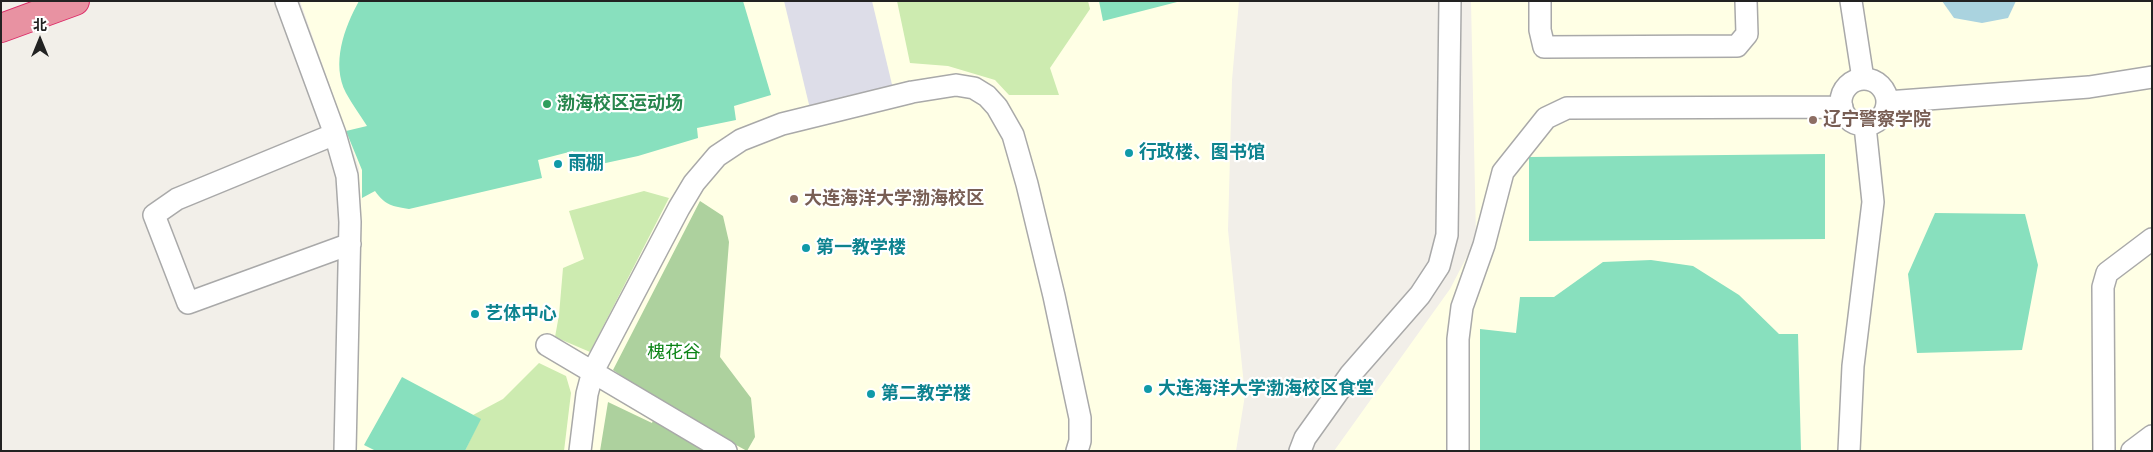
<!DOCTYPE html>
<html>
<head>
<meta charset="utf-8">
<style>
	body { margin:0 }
	#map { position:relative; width:2153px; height:452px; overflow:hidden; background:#f2efe9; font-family:Helvetica,"Noto Sans SC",sans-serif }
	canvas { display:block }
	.frame { position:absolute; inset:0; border:2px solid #222; pointer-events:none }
	.north { position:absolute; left:15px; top:15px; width:50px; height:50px; -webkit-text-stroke:4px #fff; paint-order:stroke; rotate:0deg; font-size:14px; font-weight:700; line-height:20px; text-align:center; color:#222 }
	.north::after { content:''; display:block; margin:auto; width:18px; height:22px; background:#222; clip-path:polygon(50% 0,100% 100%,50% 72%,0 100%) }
</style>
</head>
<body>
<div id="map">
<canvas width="2153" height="452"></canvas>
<div class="frame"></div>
<div class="north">北</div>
</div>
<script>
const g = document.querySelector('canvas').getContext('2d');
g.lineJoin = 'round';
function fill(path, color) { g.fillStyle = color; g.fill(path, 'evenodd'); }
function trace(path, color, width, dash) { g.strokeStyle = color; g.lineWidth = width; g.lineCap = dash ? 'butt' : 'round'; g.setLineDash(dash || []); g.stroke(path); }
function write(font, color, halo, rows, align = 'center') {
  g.font = font + ' Helvetica,"Noto Sans SC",sans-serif'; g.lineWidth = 4.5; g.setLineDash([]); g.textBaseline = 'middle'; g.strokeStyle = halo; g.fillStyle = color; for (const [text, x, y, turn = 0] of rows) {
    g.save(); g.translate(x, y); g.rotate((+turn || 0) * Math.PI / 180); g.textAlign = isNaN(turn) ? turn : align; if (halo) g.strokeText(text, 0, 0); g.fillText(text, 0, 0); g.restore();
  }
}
fill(new Path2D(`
	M 300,1 L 1239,1 L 1232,80 L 1228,230 L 1245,395 L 1236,451 L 354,451 L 359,168 Z
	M 1471,1 L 2152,1 L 2152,451 L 1334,451 L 1450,289 L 1476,239 Z`), '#ffffe5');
fill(new Path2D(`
	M 897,1 L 1088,1 L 1090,9 L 1050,68 L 1059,95 L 1009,95 L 995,80 L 948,66 L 910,63 Z
	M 644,191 L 669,198 L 590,352 L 555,337 L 559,315 L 563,268 L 584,259 L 569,211 Z
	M 539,363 L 566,376 L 571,393 L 564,451 L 465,451 L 480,419 L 473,415 L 503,399 Z`), '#cdebb0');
fill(new Path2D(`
	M 700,201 L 723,216 L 729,242 L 720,357 L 751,398 L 755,437 L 747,451 L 709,430 L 708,451 L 600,451 L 608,402 L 652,423 L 660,402 L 613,370 Z`), '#add19e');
fill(new Path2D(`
	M 359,1 L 743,1 L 771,95 L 734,106 L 736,120 L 697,128 L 698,138 L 638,156 L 578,169 L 573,151 L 538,160 L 542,178 L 409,209 C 392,206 386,206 375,191 L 362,198 L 362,170 L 346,131 L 367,126 C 360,115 352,104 346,93 C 331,64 344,28 359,1 Z
	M 1099,1 L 1181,1 L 1103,21 Z
	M 1825,154 L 1825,239 L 1529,241 L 1529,157 Z
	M 1935,213 L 2025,214 L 2038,265 L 2022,350 L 1917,353 L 1908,274 Z
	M 1651,260 L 1693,266 L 1739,295 L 1779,334 L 1798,334 L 1801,451 L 1480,451 L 1480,329 L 1516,333 L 1520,297 L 1554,297 L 1603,262 Z
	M 402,377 L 481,419 L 465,451 L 376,451 L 364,445 Z`), '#88e0be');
fill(new Path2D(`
	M 784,1 L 872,1 L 895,97 L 812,117 Z`), '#dddde8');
fill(new Path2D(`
	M 1942,1 L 2016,1 L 2008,18 L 1982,23 L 1954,18 Z`), '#aad3df');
const minor = new Path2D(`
	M 286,1 L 335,134 L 347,176 L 350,222 L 345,451
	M 1540,1 L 1540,30 L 1544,47 L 1737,46 L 1747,34 L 1746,1
	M 1851,1 L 1863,79
	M1841 102a23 23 0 1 1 46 0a23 23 0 1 1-46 0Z
	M 1887,102 L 2089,87 L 2152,77
	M 335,134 L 177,199 L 154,215 L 188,303 L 350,244
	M 547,345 L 726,451
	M 580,451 L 587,394 L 593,371 L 679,208 L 694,183 L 717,156 L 741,140 L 782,124 L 912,92 L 956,85 L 974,88 L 987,96 L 997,107 L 1013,135 L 1027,184 L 1054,296 L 1080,418 L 1080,441 L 1077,451
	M 1300,451 L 1305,438 L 1350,375 L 1420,295 L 1439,266 L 1447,235 L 1450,1
	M 1458,451 L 1458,339 L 1462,307 L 1484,245 L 1503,172 L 1546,118 L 1567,108 L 1842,107
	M 1849,451 L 1853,366 L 1873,202 L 1865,126
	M 2104,451 L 2103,287 L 2107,273 L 2152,239
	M 2132,451 L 2152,436`);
const highway = new Path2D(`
	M 1,28 L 75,1`);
trace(minor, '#a9a9a9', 24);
trace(highway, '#dc2a67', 30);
trace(minor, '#fff', 21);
trace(highway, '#e892a2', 28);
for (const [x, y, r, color] of [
	[547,104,5,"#2e9e5b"],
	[1813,120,5,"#8d6e63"],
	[1129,153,5,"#0f9aa8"],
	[558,164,5,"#0f9aa8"],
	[794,199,5,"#8d6e63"],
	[806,248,5,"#0f9aa8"],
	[475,314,5,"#0f9aa8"],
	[1148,389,5,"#0f9aa8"],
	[871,394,5,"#0f9aa8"]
]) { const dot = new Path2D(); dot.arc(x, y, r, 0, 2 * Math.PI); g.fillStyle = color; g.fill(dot); trace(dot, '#fff', 2); }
write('bold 18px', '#27864d', '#fff', [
	["渤海校区运动场",557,104]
], 'left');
write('bold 18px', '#785e54', '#fff', [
	["辽宁警察学院",1823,120],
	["大连海洋大学渤海校区",804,199]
], 'left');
write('bold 18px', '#0d838f', '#fff', [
	["行政楼、图书馆",1139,153],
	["雨棚",568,164],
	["第一教学楼",816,248],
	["艺体中心",485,314],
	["大连海洋大学渤海校区食堂",1158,389],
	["第二教学楼",881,394]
], 'left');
write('18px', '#0c8416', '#fff', [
	["槐花谷",674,353]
]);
</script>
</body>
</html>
